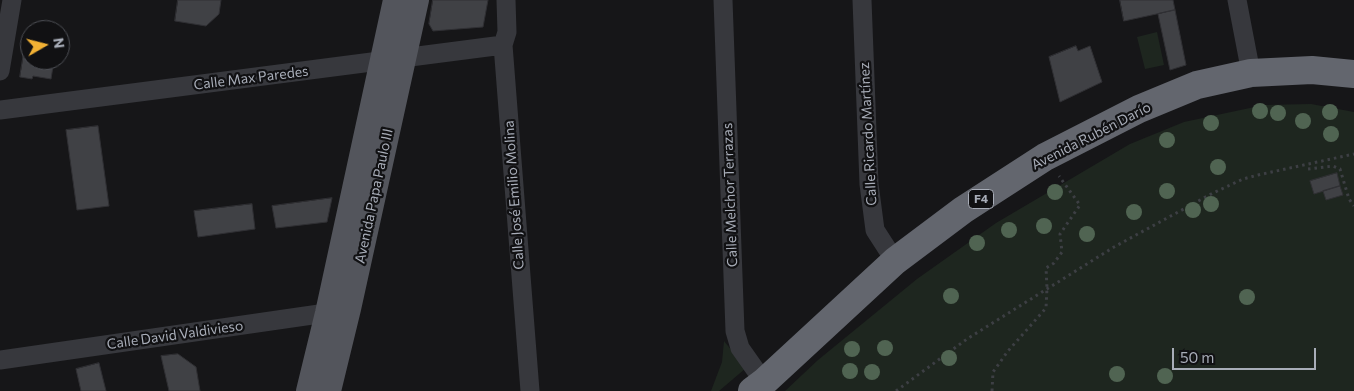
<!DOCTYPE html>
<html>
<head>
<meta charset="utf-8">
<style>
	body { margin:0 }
	#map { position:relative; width:1354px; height:391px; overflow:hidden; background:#161618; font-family:Commissioner,sans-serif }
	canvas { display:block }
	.north { position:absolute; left:20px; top:20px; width:50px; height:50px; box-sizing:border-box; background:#111113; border:1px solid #4d4f55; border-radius:50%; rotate:82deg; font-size:14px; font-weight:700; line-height:20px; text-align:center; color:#a8adb8 }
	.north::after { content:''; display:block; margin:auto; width:18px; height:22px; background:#f2b134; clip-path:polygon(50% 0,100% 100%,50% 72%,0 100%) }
	.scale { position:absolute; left:1172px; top:348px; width:144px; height:22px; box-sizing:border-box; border:2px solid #a8adb8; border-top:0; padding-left:6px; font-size:15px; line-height:18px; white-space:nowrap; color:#a8adb8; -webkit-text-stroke:4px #111113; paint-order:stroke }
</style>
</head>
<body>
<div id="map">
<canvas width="1354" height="391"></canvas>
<div class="north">N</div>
<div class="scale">50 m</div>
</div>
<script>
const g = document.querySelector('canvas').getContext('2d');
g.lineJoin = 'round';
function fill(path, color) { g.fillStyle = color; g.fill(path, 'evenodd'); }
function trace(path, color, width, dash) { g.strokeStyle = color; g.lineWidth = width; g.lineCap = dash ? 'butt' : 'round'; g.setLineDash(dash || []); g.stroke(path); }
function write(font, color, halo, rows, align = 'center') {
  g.font = font + ' Commissioner,sans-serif'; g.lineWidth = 4.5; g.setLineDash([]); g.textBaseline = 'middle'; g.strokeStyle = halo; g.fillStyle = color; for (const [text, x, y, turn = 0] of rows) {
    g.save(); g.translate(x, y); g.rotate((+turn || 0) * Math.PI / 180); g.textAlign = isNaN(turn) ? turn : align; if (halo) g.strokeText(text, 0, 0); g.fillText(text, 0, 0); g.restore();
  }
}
fill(new Path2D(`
	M 1157,32 L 1164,65 L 1145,69 L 1137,37 Z
	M 1311,104 L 1354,112 L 1354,391 L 785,391 L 818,360 L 917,279 L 996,223 L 1130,144 L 1184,122 L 1264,105 Z
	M 724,341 L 746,368 L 719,391 L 711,391 L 722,362 Z`), '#1e261f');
const building = new Path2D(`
	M 178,0 L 221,0 L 219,14 L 206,26 L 175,21 Z
	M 433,0 L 488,0 L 483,27 L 433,31 L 429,24 Z
	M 1120,0 L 1173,0 L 1175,10 L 1124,21 Z
	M 1175,10 L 1186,65 L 1170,70 L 1158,14 Z
	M 27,34 L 30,34 L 30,60 L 54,60 L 51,79 L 33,76 L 32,79 L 20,77 Z
	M 1076,46 L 1078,51 L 1090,46 L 1102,82 L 1060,102 L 1049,57 Z
	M 98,126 L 109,206 L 77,210 L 66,130 Z
	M 1337,173 L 1340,186 L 1314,194 L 1310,181 Z
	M 1340,186 L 1343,195 L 1326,200 L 1323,191 Z
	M 332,198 L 327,222 L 276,228 L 272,206 Z
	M 252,204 L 255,229 L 198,237 L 194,211 Z
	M 178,354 L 196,367 L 200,391 L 169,391 L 161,356 Z
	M 99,363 L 106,391 L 81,391 L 76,369 Z`);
fill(building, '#404145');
trace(building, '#303034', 1);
trace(new Path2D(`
	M 1308,169 L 1333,166 L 1340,169 L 1349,199 L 1354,206
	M 896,391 L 967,339 L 1114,247 L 1213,193 L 1243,179 L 1258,175 L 1354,154
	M 992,391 L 993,372 L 1008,351 L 1046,308 L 1047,288 L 1046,268 L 1054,263 L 1062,252 L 1060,234 L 1080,205 L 1059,176`), '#3d3f44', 3, [2.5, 4]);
trace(new Path2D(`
	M 506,0 L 507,32 L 503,45 L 530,391
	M 723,0 L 735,331 L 740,348 L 764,382
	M 862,0 L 869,184 L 875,230 L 895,261
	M 1237,0 L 1251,73
	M 0,71 L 12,0
	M 0,110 L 503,45
	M 0,360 L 340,311`), '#37383d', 19);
trace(new Path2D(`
	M 308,391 L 327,313 L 395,0
	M 329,391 L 349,309 L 417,0`), '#53555c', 24);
trace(new Path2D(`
	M 752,391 L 764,382 L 895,261 L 963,210 L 1045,157 L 1139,109 L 1197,85 L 1251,73 L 1312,70 L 1354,74`), '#63666e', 28);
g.fillStyle = '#506452';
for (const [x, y] of [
	[1260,111],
	[1330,112],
	[1278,113],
	[1303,121],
	[1211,123],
	[1331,134],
	[1167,140],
	[1218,167],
	[1167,191],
	[1055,192],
	[1211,204],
	[1193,210],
	[1134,212],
	[1044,226],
	[1009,230],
	[1087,234],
	[977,243],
	[951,296],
	[1247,297],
	[885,348],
	[852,349],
	[949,358],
	[850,371],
	[872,372],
	[1117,374],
	[1165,376]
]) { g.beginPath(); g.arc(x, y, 8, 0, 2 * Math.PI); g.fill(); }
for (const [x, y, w] of [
	[981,199,25]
]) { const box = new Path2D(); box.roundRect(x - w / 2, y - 9.5, w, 19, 4); g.fillStyle = '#111113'; g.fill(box); trace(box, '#a8adb8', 1); }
write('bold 12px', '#a8adb8', null, [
	["F4",981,199]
]);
write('14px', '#a8adb8', '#111113', [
	["Calle Max Paredes",251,78,-7],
	["Calle Ricardo Martínez",868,134,-93],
	["Avenida Rubén Darío",1091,136,-27],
	["Calle José Emilio Molina",514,195,-94],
	["Calle Melchor Terrazas",730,195,-92],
	["Avenida Papa Paulo III",374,196,-78],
	["Calle David Valdivieso",175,335,-8]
]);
</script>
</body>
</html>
